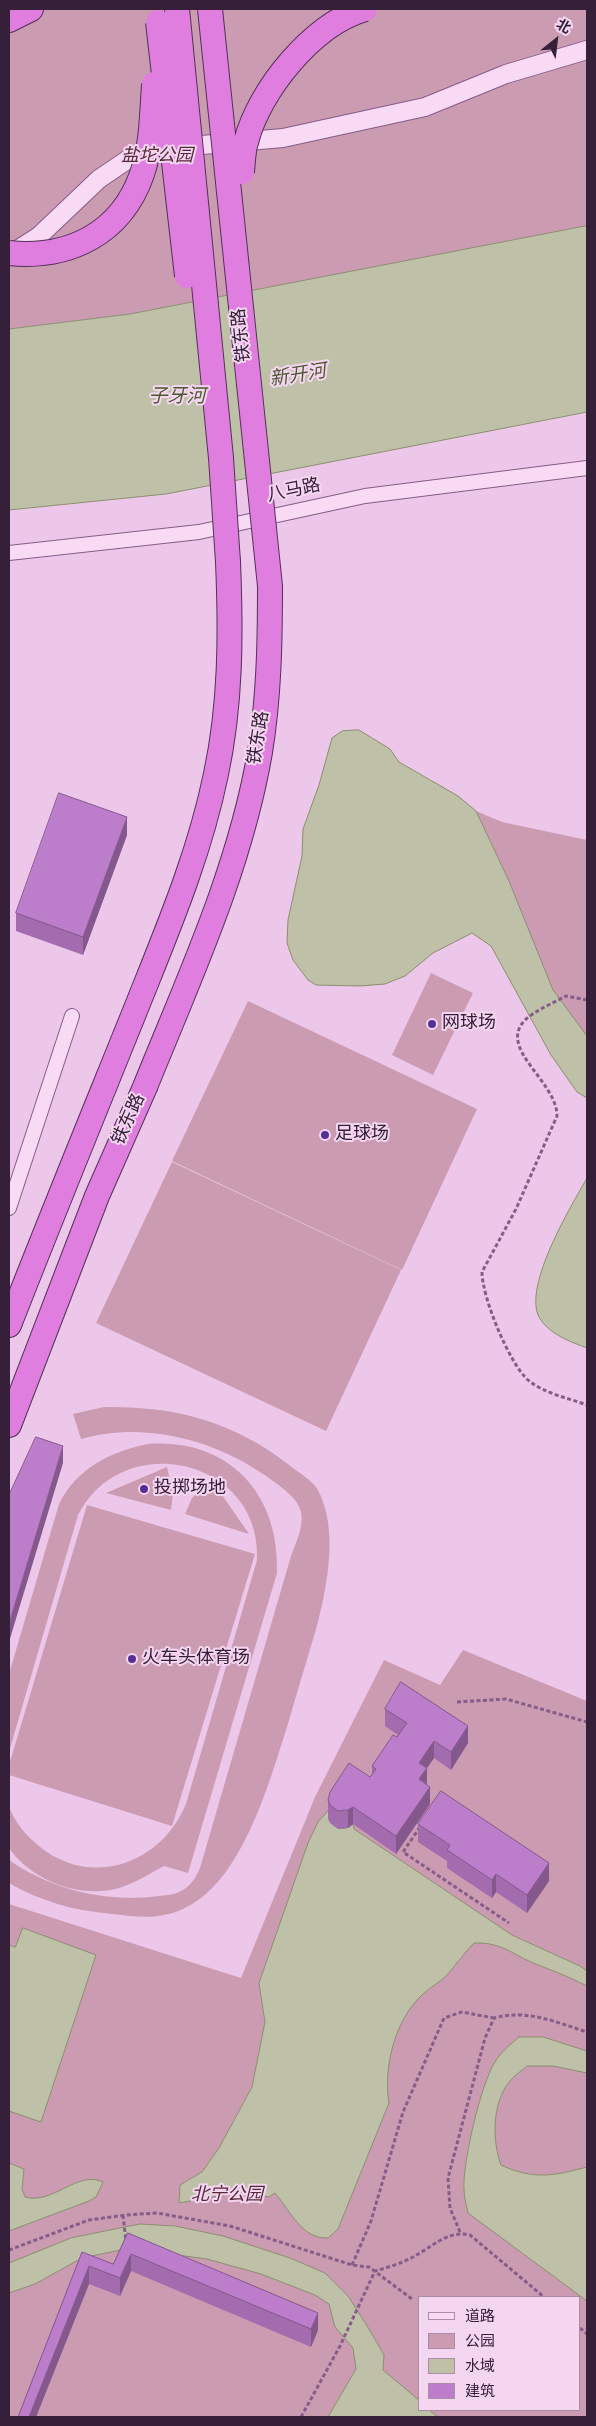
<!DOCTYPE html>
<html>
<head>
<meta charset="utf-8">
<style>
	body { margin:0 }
	#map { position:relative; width:596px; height:2426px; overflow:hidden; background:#edc7e9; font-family:Spectral,"Noto Sans SC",serif }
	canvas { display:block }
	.frame { position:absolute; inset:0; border:10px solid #362039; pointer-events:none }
	.legend { position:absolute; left:418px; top:2296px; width:162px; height:115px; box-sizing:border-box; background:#f5d6f1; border:1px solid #a98da7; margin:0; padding:6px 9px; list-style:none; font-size:15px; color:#362039 }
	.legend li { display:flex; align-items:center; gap:10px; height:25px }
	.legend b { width:25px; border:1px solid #a98da7 }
	.north { position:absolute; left:531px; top:15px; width:50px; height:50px; -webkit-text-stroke:4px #f5d6f1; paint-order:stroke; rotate:29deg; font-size:14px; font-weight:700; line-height:20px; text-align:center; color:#362039 }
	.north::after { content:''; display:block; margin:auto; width:18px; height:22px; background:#362039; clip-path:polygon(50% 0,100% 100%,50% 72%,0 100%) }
</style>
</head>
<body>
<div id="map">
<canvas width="596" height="2426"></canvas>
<div class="frame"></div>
<ul class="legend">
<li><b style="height:6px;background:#f8daf5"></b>道路</li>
<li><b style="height:14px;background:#cb9bb2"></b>公园</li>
<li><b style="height:14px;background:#bec1a8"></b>水域</li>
<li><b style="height:14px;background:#bc7eca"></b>建筑</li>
</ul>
<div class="north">北</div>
</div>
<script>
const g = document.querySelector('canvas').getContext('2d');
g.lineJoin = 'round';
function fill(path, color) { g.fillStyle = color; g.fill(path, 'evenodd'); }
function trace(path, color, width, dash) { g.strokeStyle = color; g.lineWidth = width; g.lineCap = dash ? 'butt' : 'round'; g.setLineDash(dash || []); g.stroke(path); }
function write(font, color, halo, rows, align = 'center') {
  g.font = font + ' Spectral,"Noto Sans SC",serif'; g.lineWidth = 4; g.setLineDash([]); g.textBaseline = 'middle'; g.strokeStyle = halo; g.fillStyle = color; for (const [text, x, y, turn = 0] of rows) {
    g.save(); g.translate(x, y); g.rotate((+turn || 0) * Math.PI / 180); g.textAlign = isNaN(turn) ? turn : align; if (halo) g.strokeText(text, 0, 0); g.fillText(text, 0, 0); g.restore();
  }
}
fill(new Path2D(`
	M 9,9 L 587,9 L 587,226 L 130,314 L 9,329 Z
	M 359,730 L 390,749 L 399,762 L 458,796 L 476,811 L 502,822 L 587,840 L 587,1098 L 577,1092 L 551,1055 L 491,946 L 472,933 L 433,953 L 405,976 L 385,984 L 360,986 L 316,985 L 308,980 L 293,960 L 287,943 L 288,920 L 302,856 L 303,829 L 319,785 L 332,738 L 342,731 Z
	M 431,973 L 473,993 L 433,1075 L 392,1055 Z
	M 248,1001 L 477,1109 L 402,1270 L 172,1161 Z
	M 172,1162 L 401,1270 L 326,1431 L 96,1323 Z
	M 104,1407 C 174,1406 233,1421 289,1465 C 298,1472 312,1480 318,1490 C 338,1528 328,1582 318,1622 C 308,1657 297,1692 287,1727 C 269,1783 242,1883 183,1909 C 159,1920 137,1917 113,1914 C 75,1911 42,1902 9,1883 L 9,1860 C 52,1890 108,1903 159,1896 C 166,1895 175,1895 181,1891 C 191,1886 196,1877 200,1868 L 291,1556 C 296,1542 304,1527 301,1512 C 298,1499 284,1489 273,1481 C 220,1441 146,1420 81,1439 L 73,1414 Z
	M 148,1444 C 229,1438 280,1494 277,1573 L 188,1873 L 164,1866 C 149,1874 135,1883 119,1888 C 80,1899 32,1881 9,1848 L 9,1807 C 15,1822 26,1836 39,1846 C 91,1889 161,1864 186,1804 L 257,1560 C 262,1459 123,1427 78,1515 L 9,1752 L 9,1674 L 59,1504 C 76,1469 111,1451 148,1444 Z
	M 167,1467 L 173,1493 L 171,1510 L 106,1493 Z
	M 211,1479 L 249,1534 L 185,1514 L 192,1498 Z
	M 87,1505 L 255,1554 L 172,1826 L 9,1775 L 9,1765 Z
	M 463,1650 L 587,1701 L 587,2417 L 9,2417 L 9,1904 L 241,1978 L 315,1797 L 384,1660 L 440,1685 ZM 420,2297 L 580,2297 L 580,2410 L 420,2410 Z`), '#cb9bb2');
const water = new Path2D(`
	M 587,226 L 587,412 L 166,494 L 9,510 L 9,329 L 130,314 Z
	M 359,730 L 390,749 L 399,762 L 458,796 L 476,811 L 509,881 L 553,990 L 587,1036 L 587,1098 L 577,1092 L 551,1055 L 491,946 L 472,933 L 433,953 L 405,976 L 385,984 L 360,986 L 316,985 L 308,980 L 293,960 L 287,943 L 288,920 L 302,856 L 303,829 L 319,785 L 332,738 L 342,731 Z
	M 587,1178 L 587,1348 C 571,1342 548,1334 539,1317 C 523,1286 571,1206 587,1178 Z
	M 330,1809 L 329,1820 C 336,1830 344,1831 353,1824 L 354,1829 L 512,1935 L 580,1966 L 587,1971 L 587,1986 C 570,1977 551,1970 533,1963 C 510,1953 501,1942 474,1943 C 464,1953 456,1965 446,1976 C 439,1983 429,1988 422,1995 C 395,2020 383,2067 389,2103 L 338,2229 L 328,2238 C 302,2239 291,2212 275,2193 L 269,2197 L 240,2192 L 179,2203 L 180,2185 L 202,2172 L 219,2148 L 252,2087 L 265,2022 L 259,1983 L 308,1843 L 318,1822 Z
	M 23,1928 L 96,1955 L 41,2122 L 9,2111 L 9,1945 L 15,1947 Z
	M 519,2037 L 543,2037 L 587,2051 L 587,2073 L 553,2066 L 527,2066 C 521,2071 514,2076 509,2082 C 492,2104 492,2140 501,2165 C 533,2180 554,2176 587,2167 L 587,2301 L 468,2213 C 467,2206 464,2198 464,2190 C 462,2165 481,2083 495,2062 C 501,2052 510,2045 519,2037 Z
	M 9,2163 L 24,2169 L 22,2189 L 25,2197 C 53,2205 77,2170 103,2182 L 96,2197 L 89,2201 L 9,2231 Z
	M 140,2224 L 175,2226 L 223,2236 L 290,2258 L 325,2273 L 348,2296 L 369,2329 L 384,2355 L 383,2370 L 420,2401 L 420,2410 L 429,2410 L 438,2417 L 328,2417 L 356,2369 L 353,2348 L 335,2327 L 329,2304 L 315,2295 L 261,2274 L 207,2259 L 148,2251 L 135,2247 L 82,2258 L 35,2284 L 9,2293 L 9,2263 L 71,2238 Z`);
fill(water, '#bec1a8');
trace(water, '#8b8f6f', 1);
const minor = new Path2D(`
	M 9,553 L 199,532 L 365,496 L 587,468
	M 9,1208 L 72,1016`);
const tertiary = new Path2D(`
	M 11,254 L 39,236 L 99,179 L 130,158 L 202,145 L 283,138 L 425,107 L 506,74 L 587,50`);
const trunk = new Path2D(`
	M 9,20 L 31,9
	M 9,1325 C 50,1220 93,1115 135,1011 C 166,933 199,857 216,774 C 231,704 231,633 228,562
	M 9,1425 L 97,1196 L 145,1087`);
trace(minor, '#855d88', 16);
trace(tertiary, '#855d88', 20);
trace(trunk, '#513156', 26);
trace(new Path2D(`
	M 587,1000 L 566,996 C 553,1003 536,1010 525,1020 C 497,1049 557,1081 557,1116 L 516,1209 L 482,1272 C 482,1297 509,1363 528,1380 C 543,1393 568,1398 587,1405
	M 457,1702 L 506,1699 L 587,1722
	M 420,1827 L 403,1852 L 509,1923
	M 123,2215 L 126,2241
	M 460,2232 L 450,2208 L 448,2178 L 485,2038 L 494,2018 C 528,2009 555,2022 587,2032
	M 9,2250 L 89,2220 L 126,2215 L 157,2213 L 230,2226 L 352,2265 L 369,2267 L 412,2299
	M 352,2265 L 371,2221 L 403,2112 L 444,2018 L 462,2012 L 494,2018
	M 580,2328 L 587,2334
	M 301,2417 L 340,2346 L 375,2271 C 386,2268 399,2264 409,2259 C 429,2250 447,2229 470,2235 L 544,2297`), '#855d88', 3, [4, 2.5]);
trace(minor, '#f8daf5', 14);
trace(tertiary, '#f8daf5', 18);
trace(trunk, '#e07ee0', 24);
const trunkBridge = new Path2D(`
	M 177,9 L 221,458 L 228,562
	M 158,22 L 187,276
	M 242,172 C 243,162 243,151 246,142 C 259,90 313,24 365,9
	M 9,253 C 69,259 121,234 142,174 C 152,145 152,114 154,84
	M 145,1087 C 189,978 240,869 260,752 C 269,697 270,642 270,586 L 210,9`);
trace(trunkBridge, '#513156', 26, []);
trace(trunkBridge, '#e07ee0', 24);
fill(new Path2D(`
	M 127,835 L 83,955 L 16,931 L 16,913 Z
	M 385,1709 L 468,1743 L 451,1770 L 434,1758 L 427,1768 L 427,1785 L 430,1804 L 396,1854 L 353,1824 L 348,1828 L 338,1829 L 330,1823 L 328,1818 L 328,1800 L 370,1777 L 372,1774 L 372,1766 L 398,1735 L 385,1726 Z
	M 418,1824 L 549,1881 L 527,1913 L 496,1892 L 492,1898 L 447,1868 L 447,1861 L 418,1842 Z
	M 128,2233 L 318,2330 L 311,2347 L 131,2271 L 120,2296 L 89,2284 L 36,2417 L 18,2417 L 82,2252 L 113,2264 Z`), '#a26cae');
fill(new Path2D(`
	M 127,817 L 127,835 L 83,955 L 83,937 Z
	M 63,1446 L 63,1463 L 9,1642 L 9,1624 Z
	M 468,1726 L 468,1743 L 451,1770 L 451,1752 Z
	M 434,1741 L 434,1758 L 427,1768 L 427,1785 L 419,1797 L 419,1763 Z
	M 430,1787 L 430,1804 L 396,1854 L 396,1836 Z
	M 353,1807 L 353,1824 L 348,1828 L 348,1810 Z
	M 549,1863 L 549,1881 L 527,1913 L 527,1895 Z
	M 496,1874 L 496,1892 L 492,1898 L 492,1880 Z
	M 131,2254 L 131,2271 L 120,2296 L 120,2278 Z
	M 89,2266 L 89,2284 L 36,2417 L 29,2417 Z
	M 318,2313 L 318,2330 L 311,2347 L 311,2329 Z`), '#84588d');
const building = new Path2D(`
	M 59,793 L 127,817 L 83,937 L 16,913 Z
	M 36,1437 L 63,1446 L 9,1624 L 9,1495 Z
	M 401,1682 L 468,1726 L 451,1752 L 434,1741 L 419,1763 L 427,1768 L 419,1779 L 430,1787 L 396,1836 L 353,1807 L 348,1810 L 338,1811 L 330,1805 L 328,1800 L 330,1792 L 349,1763 L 370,1777 L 376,1769 L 372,1766 L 393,1735 L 397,1737 L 407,1723 L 385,1709 Z
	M 441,1791 L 549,1863 L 527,1895 L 496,1874 L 492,1880 L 447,1850 L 450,1845 L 418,1824 Z
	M 128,2233 L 318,2313 L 311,2329 L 131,2254 L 120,2278 L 89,2266 L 29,2417 L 18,2417 L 82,2252 L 113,2264 Z`);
fill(building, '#bc7eca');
trace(building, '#84588d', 1);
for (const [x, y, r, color] of [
	[432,1024,5,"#562f95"],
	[325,1135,5,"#562f95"],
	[144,1489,5,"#562f95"],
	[132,1659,5,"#562f95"]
]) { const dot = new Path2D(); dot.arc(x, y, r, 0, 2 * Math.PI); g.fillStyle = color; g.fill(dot); trace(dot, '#f5d6f1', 2); }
write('italic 18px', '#552737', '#f5d6f1', [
	["盐坨公园",157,157],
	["北宁公园",227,2196]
]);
write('18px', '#362039', '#f5d6f1', [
	["铁东路",243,335,-96],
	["八马路",294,492,-12],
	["铁东路",260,738,-81],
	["铁东路",130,1120,-66]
]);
write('18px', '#362039', '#f5d6f1', [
	["网球场",442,1024],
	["足球场",335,1135],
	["投掷场地",154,1489],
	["火车头体育场",142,1659]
], 'left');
write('italic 19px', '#4b5830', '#f5d6f1', [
	["新开河",298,377,-9],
	["子牙河",177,398]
]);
</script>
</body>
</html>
